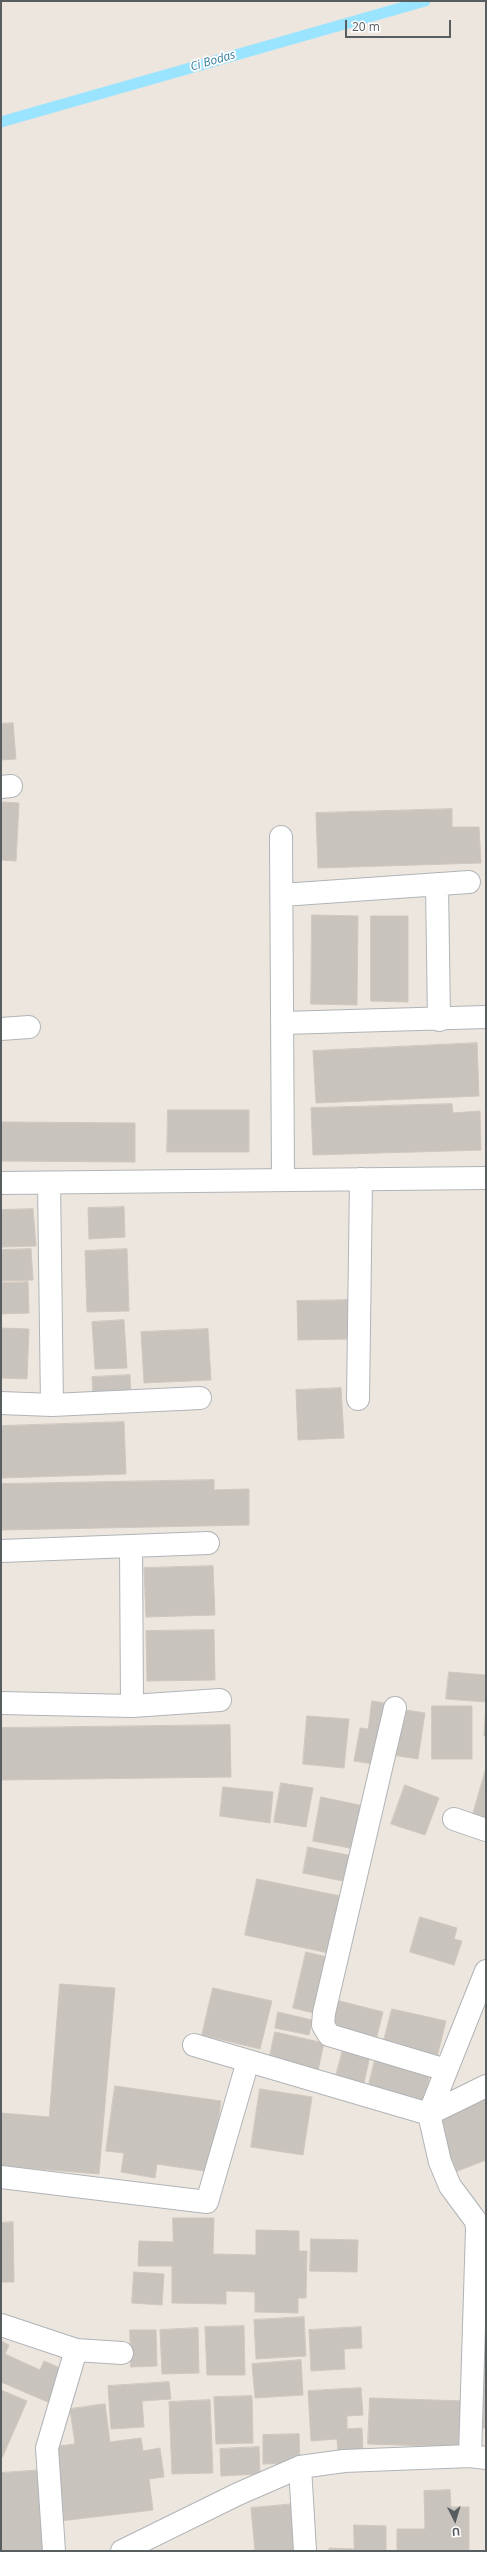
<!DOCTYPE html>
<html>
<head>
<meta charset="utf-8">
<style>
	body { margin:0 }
	#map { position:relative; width:487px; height:2552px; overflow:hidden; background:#ece6de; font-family:"Open Sans",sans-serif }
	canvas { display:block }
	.frame { position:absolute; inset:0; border:2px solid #585d60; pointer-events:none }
	.north { position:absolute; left:435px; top:2500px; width:40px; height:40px; -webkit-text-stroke:3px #fff; paint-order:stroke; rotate:175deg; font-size:11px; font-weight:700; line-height:16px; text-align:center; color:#585d60 }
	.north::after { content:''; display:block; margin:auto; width:14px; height:18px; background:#585d60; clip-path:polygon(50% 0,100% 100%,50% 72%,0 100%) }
	.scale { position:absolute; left:345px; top:20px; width:106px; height:18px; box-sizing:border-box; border:2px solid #585d60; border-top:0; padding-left:5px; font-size:12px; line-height:14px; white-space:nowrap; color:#585d60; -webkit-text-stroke:3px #fff; paint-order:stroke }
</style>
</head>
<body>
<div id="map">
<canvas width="487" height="2552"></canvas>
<div class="frame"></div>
<div class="north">U</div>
<div class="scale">20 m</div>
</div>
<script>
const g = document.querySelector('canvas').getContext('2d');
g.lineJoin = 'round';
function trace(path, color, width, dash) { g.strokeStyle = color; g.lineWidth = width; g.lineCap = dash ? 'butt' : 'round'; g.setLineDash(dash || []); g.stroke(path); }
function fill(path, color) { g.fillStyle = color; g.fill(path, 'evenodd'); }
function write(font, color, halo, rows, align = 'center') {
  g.font = font + ' "Open Sans",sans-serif'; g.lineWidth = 3.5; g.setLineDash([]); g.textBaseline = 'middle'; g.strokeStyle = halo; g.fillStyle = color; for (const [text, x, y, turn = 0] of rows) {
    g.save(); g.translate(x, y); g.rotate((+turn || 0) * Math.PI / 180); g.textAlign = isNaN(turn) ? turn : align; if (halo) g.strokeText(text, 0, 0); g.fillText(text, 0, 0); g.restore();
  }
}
trace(new Path2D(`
	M 1,122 L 425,1`), '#9be4ff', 11);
const building = new Path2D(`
	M 13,723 L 16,759 L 1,760 L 1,724 Z
	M 1,802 L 19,803 L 16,861 L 1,860 Z
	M 452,809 L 452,827 L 479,827 L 481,863 L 318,868 L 316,813 Z
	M 312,915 L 358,916 L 357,1005 L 311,1004 Z
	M 371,916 L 408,916 L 408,1002 L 371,1001 Z
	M 477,1043 L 479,1096 L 316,1103 L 313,1051 Z
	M 452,1104 L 453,1113 L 480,1111 L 481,1150 L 313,1155 L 311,1108 Z
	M 168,1110 L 249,1110 L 249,1152 L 167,1152 Z
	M 1,1122 L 135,1123 L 135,1162 L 1,1161 Z
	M 124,1207 L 125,1237 L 89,1239 L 88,1208 Z
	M 33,1209 L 36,1246 L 1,1247 L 1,1210 Z
	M 31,1249 L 33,1280 L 1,1281 L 1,1250 Z
	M 127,1249 L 129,1311 L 87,1312 L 85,1251 Z
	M 28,1282 L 29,1313 L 1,1314 L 1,1283 Z
	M 350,1300 L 350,1339 L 298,1340 L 297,1301 Z
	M 124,1320 L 127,1368 L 95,1369 L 92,1322 Z
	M 1,1328 L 29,1329 L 27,1379 L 1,1378 Z
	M 208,1329 L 211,1380 L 144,1383 L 141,1332 Z
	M 130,1375 L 131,1396 L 93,1398 L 92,1377 Z
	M 341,1388 L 344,1438 L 298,1440 L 296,1390 Z
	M 124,1422 L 126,1474 L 1,1478 L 1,1426 Z
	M 214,1480 L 214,1490 L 249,1489 L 249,1525 L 1,1530 L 1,1484 Z
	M 213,1566 L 215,1615 L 146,1617 L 144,1568 Z
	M 214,1630 L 215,1680 L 147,1681 L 146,1631 Z
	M 449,1672 L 486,1675 L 486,1736 L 484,1736 L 486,1702 L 446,1699 Z
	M 372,1701 L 391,1704 L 380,1765 L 354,1761 L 360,1728 L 368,1729 Z
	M 432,1706 L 472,1706 L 472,1759 L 432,1759 Z
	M 400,1709 L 425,1713 L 418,1759 L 392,1755 Z
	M 307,1716 L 349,1719 L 344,1768 L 303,1764 Z
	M 230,1725 L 231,1777 L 1,1780 L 1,1728 Z
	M 486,1768 L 486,1817 L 473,1814 Z
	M 281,1783 L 313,1788 L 306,1827 L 274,1822 Z
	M 405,1785 L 439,1798 L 425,1835 L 391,1824 Z
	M 223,1787 L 273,1792 L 270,1823 L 220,1816 Z
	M 321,1797 L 364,1806 L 355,1849 L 313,1841 Z
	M 308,1847 L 353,1856 L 348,1882 L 303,1873 Z
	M 257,1879 L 345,1897 L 333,1954 L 245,1935 Z
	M 420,1917 L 457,1928 L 454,1939 L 462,1941 L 454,1965 L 410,1952 Z
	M 306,1952 L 331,1958 L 318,2014 L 293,2008 Z
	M 60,1984 L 115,1988 L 99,2174 L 1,2166 L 1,2113 L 49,2117 Z
	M 213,1988 L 272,2001 L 260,2049 L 202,2035 Z
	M 336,2000 L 383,2012 L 376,2040 L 329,2029 Z
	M 392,2009 L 446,2021 L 436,2061 L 382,2048 Z
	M 278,2012 L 312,2020 L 309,2035 L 275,2028 Z
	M 275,2032 L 324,2043 L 317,2075 L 268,2065 Z
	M 344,2045 L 371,2051 L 364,2083 L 336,2076 Z
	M 376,2056 L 431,2069 L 424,2102 L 368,2088 Z
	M 115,2086 L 221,2101 L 211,2172 L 157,2164 L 155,2178 L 121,2172 L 124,2153 L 106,2151 Z
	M 260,2089 L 312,2097 L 303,2155 L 251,2147 Z
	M 486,2095 L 486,2160 L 455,2172 L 432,2116 Z
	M 173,2218 L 214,2218 L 213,2254 L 256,2255 L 256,2230 L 299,2231 L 299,2251 L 307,2251 L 306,2298 L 298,2298 L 298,2313 L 255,2312 L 255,2292 L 226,2291 L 226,2304 L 172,2303 L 172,2266 L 138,2266 L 139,2241 L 173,2242 Z
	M 13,2222 L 14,2282 L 1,2282 L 1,2223 Z
	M 311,2239 L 358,2240 L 357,2272 L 310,2271 Z
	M 134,2272 L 164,2274 L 162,2305 L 132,2303 Z
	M 304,2317 L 306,2356 L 256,2359 L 254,2320 Z
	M 244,2326 L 245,2375 L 207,2375 L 205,2327 Z
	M 361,2327 L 362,2348 L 344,2349 L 345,2369 L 311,2371 L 309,2330 Z
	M 198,2328 L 199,2373 L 162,2374 L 160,2330 Z
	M 130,2330 L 156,2330 L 157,2366 L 131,2367 Z
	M 1,2341 L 9,2345 L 5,2354 L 40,2370 L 44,2361 L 65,2370 L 50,2403 L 1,2382 Z
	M 480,2359 L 486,2359 L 486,2428 L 477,2428 Z
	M 301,2360 L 303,2395 L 255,2398 L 252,2364 Z
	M 169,2382 L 171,2399 L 142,2401 L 144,2427 L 111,2429 L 108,2386 Z
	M 361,2388 L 363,2415 L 347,2416 L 347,2429 L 362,2428 L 363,2454 L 338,2455 L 337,2439 L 311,2441 L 308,2391 Z
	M 1,2390 L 27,2401 L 2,2458 L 1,2457 Z
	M 252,2396 L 253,2443 L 216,2444 L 214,2397 Z
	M 370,2398 L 464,2401 L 462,2447 L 368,2444 Z
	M 210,2400 L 213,2473 L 172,2474 L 169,2402 Z
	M 105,2404 L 110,2442 L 141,2438 L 143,2451 L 160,2448 L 164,2477 L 149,2479 L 153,2510 L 60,2521 L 51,2447 L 75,2444 L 70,2409 Z
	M 299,2434 L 300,2463 L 263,2464 L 263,2435 Z
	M 259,2447 L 260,2474 L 221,2476 L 220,2449 Z
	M 42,2470 L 47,2551 L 1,2551 L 1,2473 Z
	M 450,2490 L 451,2507 L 469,2507 L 469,2551 L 397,2551 L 397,2529 L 425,2529 L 424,2491 Z
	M 294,2504 L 298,2551 L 255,2551 L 251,2508 Z
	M 354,2525 L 386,2526 L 386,2551 L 329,2551 L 329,2548 L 354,2549 Z`);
fill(building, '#c9c3bd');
trace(building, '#d0c7bd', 1);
const minor = new Path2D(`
	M 1,787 L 11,786
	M 281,837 L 283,1180
	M 437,884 L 439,1020
	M 282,895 L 469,882
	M 283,1023 L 486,1017
	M 1,1029 L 29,1027
	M 1,1183 L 486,1178
	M 49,1183 L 52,1405
	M 358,1399 L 361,1179
	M 1,1403 L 52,1405 L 200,1398
	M 131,1546 L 132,1706
	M 1,1551 L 208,1543
	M 1,1703 L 132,1706 L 220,1700
	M 395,1708 L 324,2013 L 323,2025 L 329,2035 L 446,2070
	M 454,1819 L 486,1830
	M 194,2045 L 429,2114 L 486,2086
	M 1,2177 L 207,2202 L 248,2061
	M 1,2325 L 76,2350 L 122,2353
	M 470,2456 L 477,2229 L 476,2221 L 450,2186 L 440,2162 L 429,2114 L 486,1971
	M 300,2467 L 305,2551
	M 54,2551 L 47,2448 L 76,2350
	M 122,2551 L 238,2494 L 300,2467 L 344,2461 L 470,2456 L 486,2458`);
trace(minor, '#b0b4b7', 24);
trace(minor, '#fff', 22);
write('italic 12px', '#337ba0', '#fff', [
	["Ci Bodas",213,61,-16]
]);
</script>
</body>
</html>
